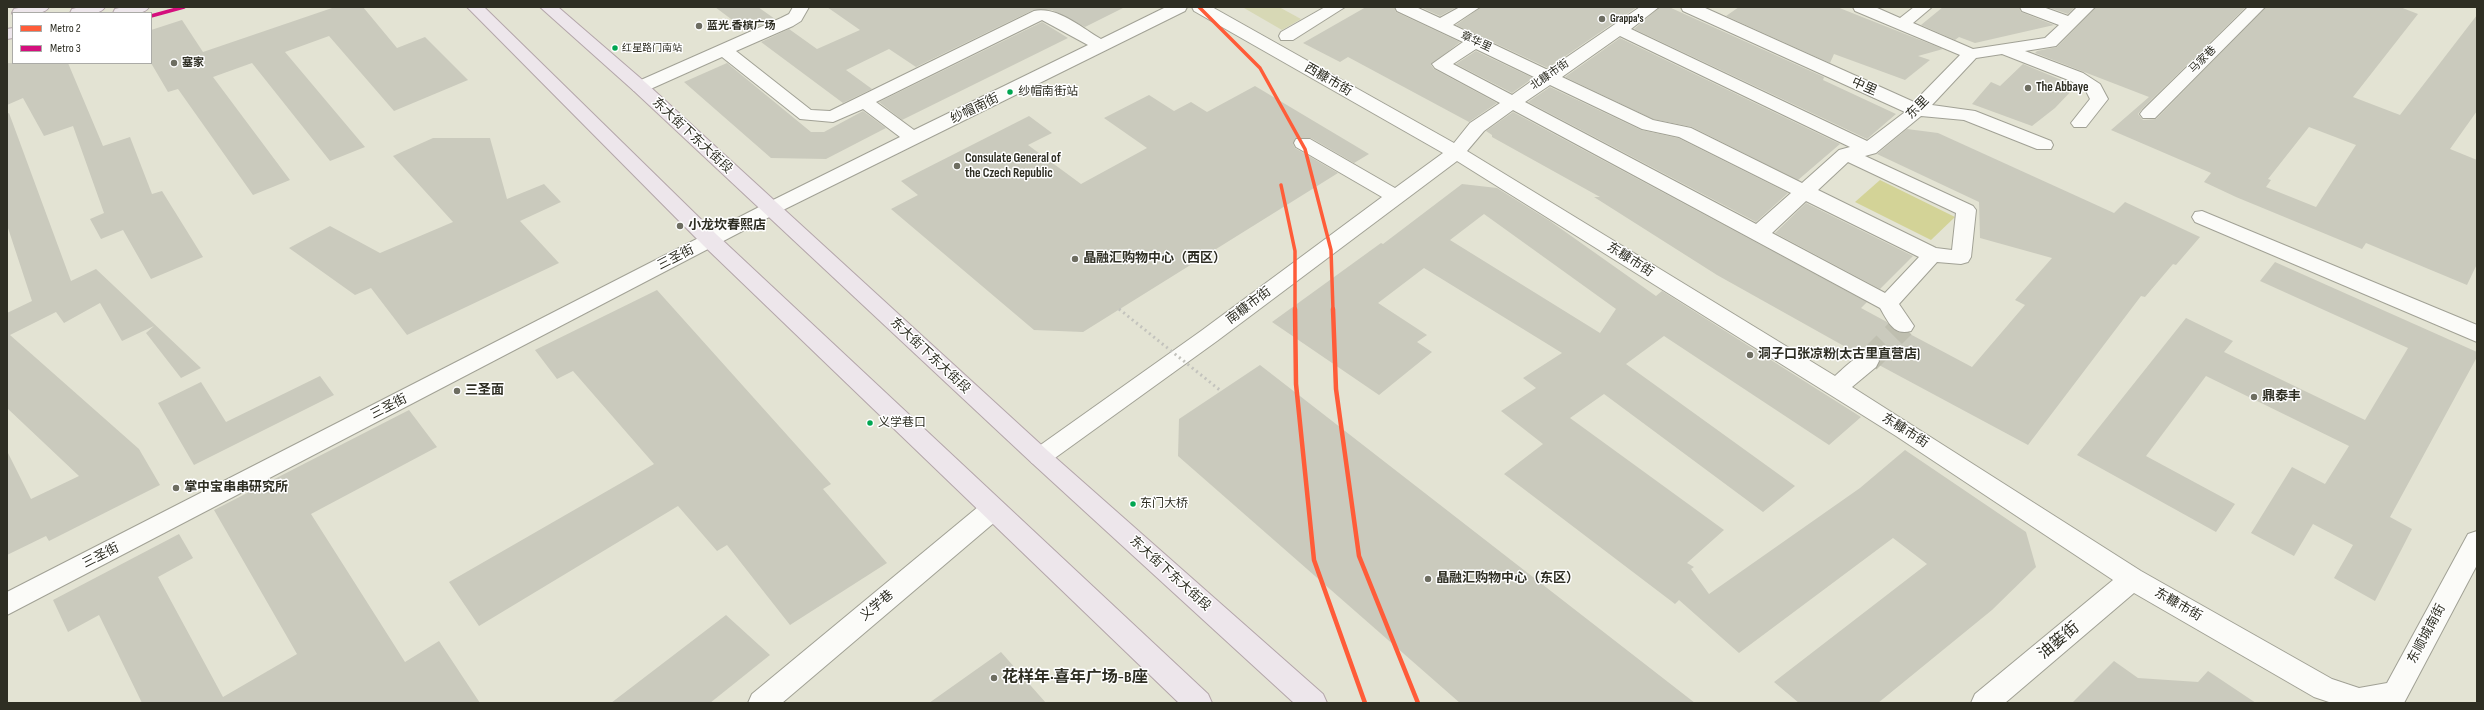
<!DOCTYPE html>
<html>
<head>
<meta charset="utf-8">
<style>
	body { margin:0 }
	#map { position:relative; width:2484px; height:710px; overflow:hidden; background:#e3e3d3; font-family:"Sofia Sans Condensed",sans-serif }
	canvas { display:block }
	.frame { position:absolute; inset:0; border:8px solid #2e2e23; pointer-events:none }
	.legend { position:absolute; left:12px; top:12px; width:140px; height:52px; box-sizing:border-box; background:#fff; border:1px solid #ababa7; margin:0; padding:5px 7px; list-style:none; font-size:12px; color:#2e2e23 }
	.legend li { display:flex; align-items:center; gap:8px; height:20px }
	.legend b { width:20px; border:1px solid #ababa7 }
</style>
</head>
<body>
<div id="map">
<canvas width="2484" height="710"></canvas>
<div class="frame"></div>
<ul class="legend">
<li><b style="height:5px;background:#ff5c39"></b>Metro 2</li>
<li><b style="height:5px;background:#d40f7d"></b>Metro 3</li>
</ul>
</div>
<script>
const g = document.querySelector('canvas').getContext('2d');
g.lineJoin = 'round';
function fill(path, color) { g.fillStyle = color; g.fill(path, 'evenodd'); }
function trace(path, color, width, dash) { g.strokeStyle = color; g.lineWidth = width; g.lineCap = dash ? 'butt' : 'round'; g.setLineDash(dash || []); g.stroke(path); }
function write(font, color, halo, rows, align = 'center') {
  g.font = font + ' "Sofia Sans Condensed","Noto Sans SC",sans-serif'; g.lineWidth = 3; g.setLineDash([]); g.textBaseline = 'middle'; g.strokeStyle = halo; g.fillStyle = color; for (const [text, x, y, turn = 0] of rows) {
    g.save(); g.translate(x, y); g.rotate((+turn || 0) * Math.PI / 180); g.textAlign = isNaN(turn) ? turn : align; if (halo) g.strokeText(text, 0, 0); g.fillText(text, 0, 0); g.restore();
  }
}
fill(new Path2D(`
	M 1247,7 L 1279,7 L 1301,19 L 1282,30 L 1244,8 Z`), '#d7d8b5');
fill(new Path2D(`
	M 1880,180 L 1955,217 L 1931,240 L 1855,202 Z`), '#d3d397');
fill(new Path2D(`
	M 335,7 L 363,7 L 397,48 L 425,37 L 468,80 L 394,111 L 329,36 L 285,52 L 365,147 L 330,161 L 252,63 L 213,77 L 290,180 L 253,195 L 178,89 L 168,92 L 151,63 L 151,30 L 182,20 L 203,52 Z
	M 715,7 L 758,7 L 775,19 L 747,31 Z
	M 827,7 L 1125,7 L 1085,27 L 1052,10 L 1033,10 L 916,67 L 889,49 L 846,70 L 872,89 L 843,103 L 761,42 L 789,29 L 817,49 L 860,30 Z
	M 1366,7 L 1394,7 L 1396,12 L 1460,42 L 1431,65 L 1434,69 L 1497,103 L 1469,122 L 1348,57 L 1340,62 L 1303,43 Z
	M 1420,7 L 1457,7 L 1440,16 Z
	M 1481,7 L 1637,7 L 1548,68 L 1456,25 Z
	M 1660,7 L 1669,7 L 1711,26 L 1824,77 L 1823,80 L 1896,114 L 1867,139 L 1634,29 Z
	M 1739,7 L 1837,7 L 1943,49 L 1918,56 L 1930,60 L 1905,80 L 1834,54 L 1830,63 L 1726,16 Z
	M 1943,7 L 2019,7 L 2021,12 L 2054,25 L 1975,43 L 1959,37 L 1955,40 L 1921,25 Z
	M 2047,7 L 2075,7 L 2068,14 Z
	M 2096,7 L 2246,7 L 2142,109 L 2138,114 L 2143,120 L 2156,119 L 2266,7 L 2400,7 L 2418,14 L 2353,97 L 2400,115 L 2477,15 L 2477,111 L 2450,149 L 2477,160 L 2477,264 L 2467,285 L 2366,243 L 2362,249 L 2236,197 L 2204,182 L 2211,173 L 2111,130 L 2149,97 L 2035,53 L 2037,51 L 2057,47 ZM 2309,127 L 2356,145 L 2316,207 L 2266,187 L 2271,180 L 2268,179 Z
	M 1042,22 L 1068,38 L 902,120 L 879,102 Z
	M 1620,38 L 1840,144 L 1798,180 L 1692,127 L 1653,119 L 1565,77 Z
	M 1476,51 L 1533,78 L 1512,93 L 1456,64 Z
	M 7,63 L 68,63 L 103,146 L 130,137 L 152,194 L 162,191 L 203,257 L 151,279 L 123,230 L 101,239 L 90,219 L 104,213 L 73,126 L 44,136 L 23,98 L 7,105 Z
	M 727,63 L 811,132 L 824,132 L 863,111 L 886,128 L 826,159 L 771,158 L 684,82 Z
	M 2023,64 L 2076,86 L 2055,108 L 2032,126 L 1972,104 L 1991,82 L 2000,86 Z
	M 1255,86 L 1369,154 L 1354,163 L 1311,138 L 1295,138 L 1293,144 L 1295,148 L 1338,173 L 1083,332 L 1034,330 L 891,209 L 918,195 L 901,181 L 1029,116 L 1052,133 L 1028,145 L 1081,184 L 1147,148 L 1104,118 L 1149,95 L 1174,111 L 1191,102 L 1207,112 Z
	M 1550,87 L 1641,130 L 1678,138 L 1788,193 L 1756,222 L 1528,102 Z
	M 1513,112 L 1867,302 L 1861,308 L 1887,322 L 1895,331 L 1908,333 L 1972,367 L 2025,305 L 2015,300 L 2052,258 L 1980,238 L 1979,202 L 1877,154 L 1907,129 L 1938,133 L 2114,213 L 2125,202 L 2200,237 L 2176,265 L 2173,264 L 2145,297 L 2141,296 L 2028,445 L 1879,365 L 1880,360 L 1876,354 L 1860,355 L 1717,275 L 1594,197 L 1600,197 L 1492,137 L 1492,135 L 1486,131 Z
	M 9,113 L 71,281 L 96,269 L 201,368 L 181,378 L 146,333 L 154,326 L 122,341 L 100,303 L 64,323 L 56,312 L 10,335 L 139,449 L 160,485 L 49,541 L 46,536 L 7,555 L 7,451 L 31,499 L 79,476 L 7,408 L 7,313 L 32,301 L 7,225 L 7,114 Z
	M 433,138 L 490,138 L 507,199 L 544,184 L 561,202 L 520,221 L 559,263 L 407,335 L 371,288 L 355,295 L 289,248 L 330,226 L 380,253 L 453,222 L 393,156 Z
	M 1462,184 L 1497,188 L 1550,221 L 1656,296 L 1662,291 L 1861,417 L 1829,445 L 1664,336 L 1626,364 L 1795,486 L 1763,512 L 1604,394 L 1570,418 L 1724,530 L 1687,563 L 1694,567 L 1691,569 L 1709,594 L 1860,488 L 1905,450 L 2026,532 L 2036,567 L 1992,610 L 1878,703 L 1799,703 L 1774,682 L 1927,564 L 1893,538 L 1739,653 L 1679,600 L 1675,604 L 1504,474 L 1543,444 L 1501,411 L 1536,388 L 1523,378 L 1562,353 L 1424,268 L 1378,303 L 1427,335 L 1417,342 L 1432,352 L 1379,395 L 1272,322 L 1381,243 L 1383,244 ZM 1484,214 L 1616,309 L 1600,333 L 1450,240 Z
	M 1806,203 L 1913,256 L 1880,289 L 1775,233 Z
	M 2275,262 L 2477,352 L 2477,357 L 2390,517 L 2412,529 L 2375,601 L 2334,578 L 2353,545 L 2313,524 L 2294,556 L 2251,533 L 2292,467 L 2325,484 L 2349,446 L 2206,376 L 2146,456 L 2235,504 L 2216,532 L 2077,455 L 2186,318 L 2233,341 L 2224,352 L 2365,420 L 2408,348 L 2260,281 Z
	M 657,290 L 831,484 L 823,489 L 887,563 L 790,625 L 727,545 L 717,551 L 678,506 L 479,626 L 449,582 L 654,464 L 573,371 L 557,379 L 535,350 Z
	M 1260,365 L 1336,424 L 1695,703 L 1460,703 L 1178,456 L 1179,419 Z
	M 320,376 L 334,395 L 194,465 L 158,403 L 201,382 L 226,422 Z
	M 409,410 L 437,447 L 311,514 L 405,662 L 439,641 L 480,703 L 142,703 L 99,615 L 68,632 L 53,600 L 179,534 L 193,558 L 158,577 L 223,697 L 297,654 L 214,510 Z
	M 726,615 L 770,655 L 710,703 L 611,703 Z
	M 1001,652 L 1046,703 L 929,703 Z
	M 2114,661 L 2138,678 L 2198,682 L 2208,671 L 2256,703 L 2072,703 Z`), '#cacabd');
trace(new Path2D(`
	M 1868,361 L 1903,326`), '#bfbfb0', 24, [24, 12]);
const minor = new Path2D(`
	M 793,7 L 809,7 L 801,21 L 793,26 L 736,51 L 811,110 L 830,111 L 1034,11 C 1057,6 1082,28 1101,39 L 1166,7 L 1187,7 L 1185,11 L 777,213 L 7,615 L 7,592 L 763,205 L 900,137 L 863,109 L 833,122 L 800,119 L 722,57 L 646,91 L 634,91 L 631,87 L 634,83 L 781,18 L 789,14 ZM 1042,20 L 1088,45 L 914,130 L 876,102 Z
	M 1192,7 L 1212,7 L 1454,143 L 1470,123 L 1500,103 L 1435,68 L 1432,64 L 1463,42 L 1397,11 L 1395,7 L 1416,7 L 1440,18 L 1460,7 L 1480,7 L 1453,25 L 1548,70 L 1640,7 L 1659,7 L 1631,29 L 1867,141 L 1905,112 L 1683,11 L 1681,7 L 1703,7 L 1914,102 L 1960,55 L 1855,11 L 1853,7 L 1875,7 L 1900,18 L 1914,7 L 1932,7 L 1913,23 L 1973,49 L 2045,38 L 2059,25 L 2022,11 L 2020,7 L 2043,7 L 2068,16 L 2077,7 L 2095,7 L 2056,46 L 2025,51 L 2083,73 L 2100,84 L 2108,99 L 2086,127 L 2074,127 L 2071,123 L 2090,99 L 2086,91 L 2071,81 L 2002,54 L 1976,58 L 1932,105 L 1975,111 L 2051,141 L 2053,145 L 2051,149 L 2037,149 L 1964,120 L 1921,116 L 1876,153 L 1865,156 L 1973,206 L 1976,210 L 1971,257 L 1968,262 L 1961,264 L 1937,262 L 1899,304 L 1914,326 L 1911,331 C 1893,336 1888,321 1880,308 L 1513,110 L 1484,131 L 1467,151 L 1835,376 C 1847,366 1859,350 1876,355 L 1879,361 L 1876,367 L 1852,387 L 2141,571 L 2332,679 L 2359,688 L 2387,683 L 2468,534 L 2477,531 L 2477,565 L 2404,703 L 2332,703 L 2314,697 L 2134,593 L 2005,703 L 1971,703 L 1975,694 L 2113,580 L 1896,436 L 1457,161 L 1217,341 L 1048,463 L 1040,466 L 1032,463 L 1028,457 L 1032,451 L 1201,331 L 1382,197 L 1296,147 L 1294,143 L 1296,139 L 1310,139 L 1395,188 L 1443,153 L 1194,11 ZM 1620,36 L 1850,147 L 1839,150 L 1802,183 L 1691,128 L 1653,120 L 1562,77 ZM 1476,49 L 1536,78 L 1512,95 L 1453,64 ZM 1550,85 L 1642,129 L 1679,137 L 1791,193 L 1756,224 L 1525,102 ZM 1848,162 L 1956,213 L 1952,250 L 1936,248 L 1818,190 ZM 1806,201 L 1919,257 L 1885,293 L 1772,233 Z
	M 1325,7 L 1345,7 L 1293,40 L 1281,40 L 1279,36 L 1281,32 Z
	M 2248,7 L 2265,7 L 2155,118 L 2143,118 L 2140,114 L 2143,110 Z
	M 2202,211 L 2477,325 L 2477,342 L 2195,222 L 2192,217 L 2195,212 Z
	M 993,499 L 1002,502 L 1005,509 L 1002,516 L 782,703 L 748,703 L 752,694 L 984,502 Z`);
const major = new Path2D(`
	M 23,7 L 49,7 C 43,17 23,13 13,13 L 13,15 L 12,13 L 14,9 Z
	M 80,7 L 105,7 C 99,17 80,13 70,13 L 72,9 Z
	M 123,7 L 149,7 C 143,17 123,13 113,13 L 115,9 Z
	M 467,7 L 484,7 L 717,235 L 1208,694 L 1212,703 L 1179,703 L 703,245 Z
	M 540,7 L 558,7 L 646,83 L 1048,451 L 1323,694 L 1327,703 L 1294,703 L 1032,463 L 634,91 Z
	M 13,28 L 13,38 L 7,39 L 7,29 Z`);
trace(minor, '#a1a195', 2);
trace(major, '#b4a6aa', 2);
fill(minor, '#fbfbf8');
fill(major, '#ede6eb');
trace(new Path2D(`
	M 1119,309 L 1221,391`), '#c3c3bd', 3, [2, 3.5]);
trace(new Path2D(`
	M 1199,7 L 1260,68 L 1305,149 L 1331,250 L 1333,310
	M 1281,185 L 1295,251 L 1295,310`), '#ff5c39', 3.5);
trace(new Path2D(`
	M 1295,309 L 1296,384 L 1314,560 L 1365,703
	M 1333,309 L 1336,389 L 1359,556 L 1418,703`), '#ff5c39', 4.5);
trace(new Path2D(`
	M 151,16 L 184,7`), '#d40f7d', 3.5);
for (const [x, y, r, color] of [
	[1602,19,4,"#6d6d61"],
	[699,26,4,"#6d6d61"],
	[615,48,3.5,"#00a651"],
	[174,63,4,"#6d6d61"],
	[2028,88,4,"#6d6d61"],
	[1010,92,3.5,"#00a651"],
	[957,166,4,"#6d6d61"],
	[680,226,4,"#6d6d61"],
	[1075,259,4,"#6d6d61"],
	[1750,355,4,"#6d6d61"],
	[457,391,4,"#6d6d61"],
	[2254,397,4,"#6d6d61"],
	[870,423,3.5,"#00a651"],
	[176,488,4,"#6d6d61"],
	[1133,504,3.5,"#00a651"],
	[1428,579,4,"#6d6d61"],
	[994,678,4,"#6d6d61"]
]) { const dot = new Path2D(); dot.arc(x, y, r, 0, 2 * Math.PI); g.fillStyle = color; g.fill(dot); trace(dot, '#fff', 1.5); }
write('10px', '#2e2e23', '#fff', [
	["红星路门南站",622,48]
], 'left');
write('bold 11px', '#2e2e23', '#fff', [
	["Grappa's",1610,19],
	["蓝光.香槟广场",707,26],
	["塞家",182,63]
], 'left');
write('11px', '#2e2e23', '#fff', [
	["章华里",1476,42,25],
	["马家巷",2203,60,-45],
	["北糠市街",1550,75,-35]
]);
write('12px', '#2e2e23', '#fff', [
	["纱帽南街站",1018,92],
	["义学巷口",878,423],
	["东门大桥",1140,504]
], 'left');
write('13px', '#2e2e23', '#fff', [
	["西糠市街",1328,80,30],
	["中里",1864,87,24],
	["东里",1918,108,-45],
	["纱帽南街",975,109,-26],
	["东大街下东大街段",692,136,43],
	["三圣街",676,258,-27],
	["东糠市街",1630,260,32],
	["南糠市街",1249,306,-37],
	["东大街下东大街段",930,356,43],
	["三圣街",389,407,-27],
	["东糠市街",1905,431,32],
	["三圣街",101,556,-27],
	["东大街下东大街段",1170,574,42],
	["东糠市街",2178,605,30],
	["义学巷",877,606,-40],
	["东顺城南街",2427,634,-62]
]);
write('bold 13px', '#2e2e23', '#fff', [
	["The Abbaye",2036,88],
	["Consulate General of",965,159],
	["the Czech Republic",965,174],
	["小龙坎春熙店",688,226],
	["晶融汇购物中心（西区）",1083,259],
	["洞子口张凉粉(太古里直营店)",1758,355],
	["三圣面",465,391],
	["鼎泰丰",2262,397],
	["掌中宝串串研究所",184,488],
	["晶融汇购物中心（东区）",1436,579]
], 'left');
write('16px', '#2e2e23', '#fff', [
	["油篓街",2059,641,-40]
]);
write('bold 16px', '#2e2e23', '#fff', [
	["花样年·喜年广场-B座",1002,678]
], 'left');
</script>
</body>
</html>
